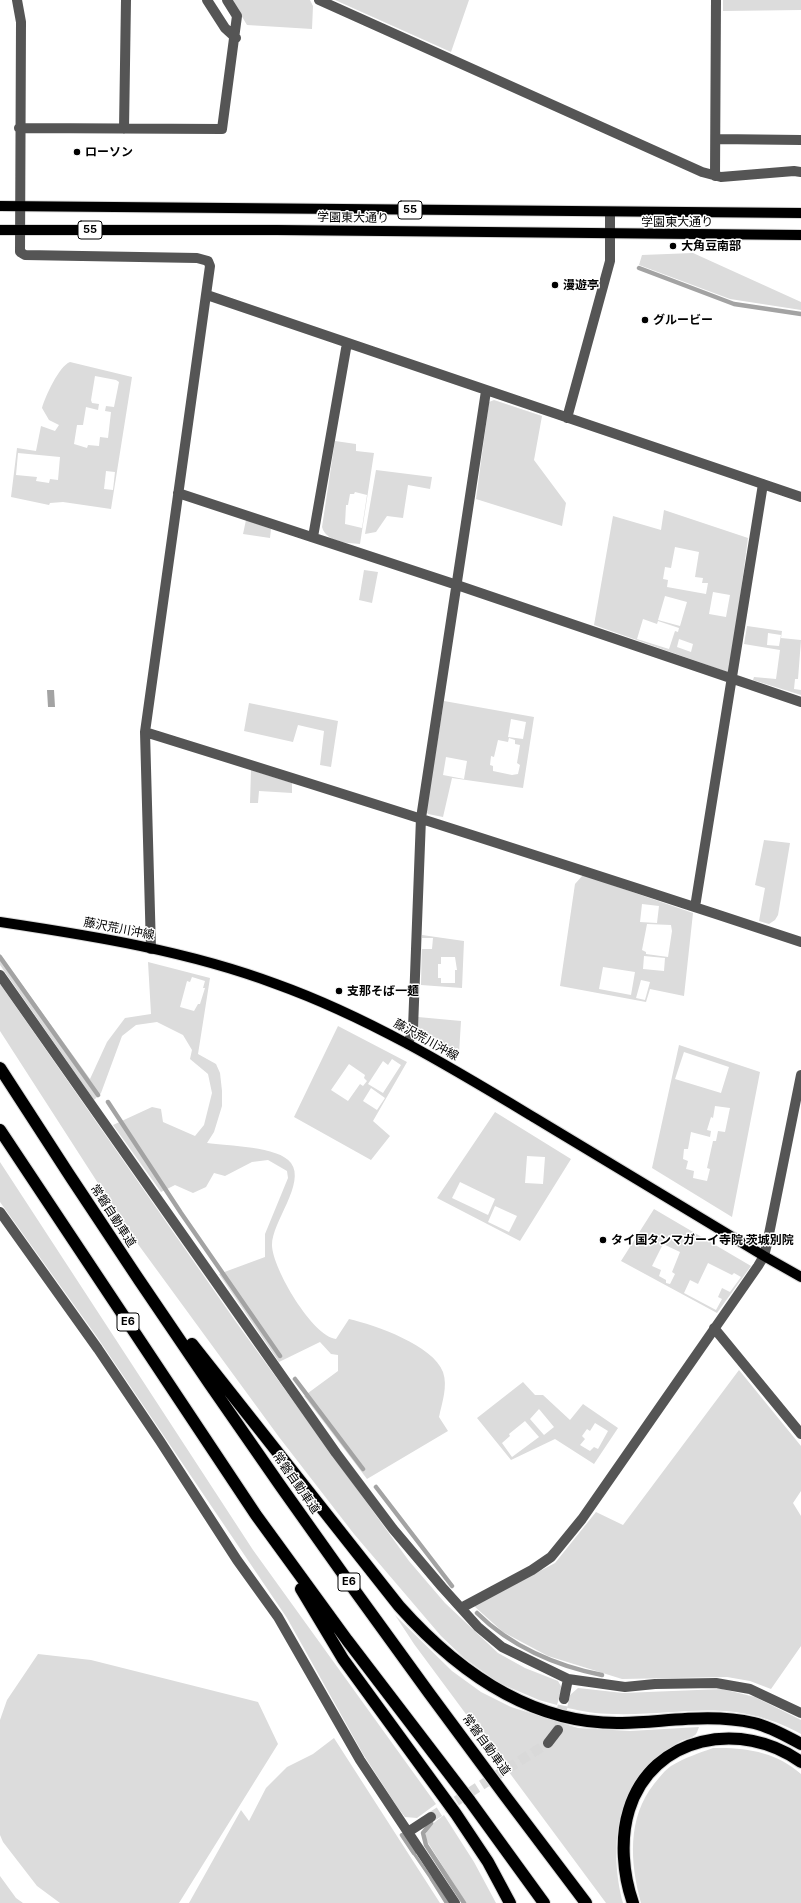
<!DOCTYPE html>
<html>
<head>
<meta charset="utf-8">
<style>
	body { margin:0 }
	canvas { display:block; background:#fff }
</style>
</head>
<body>
<canvas width="801" height="1903"></canvas>
<script>
const g = document.querySelector('canvas').getContext('2d');
g.lineJoin = 'round';
function fill(path, color) { g.fillStyle = color; g.fill(path, 'evenodd'); }
function trace(path, color, width, dash) { g.strokeStyle = color; g.lineWidth = width; g.lineCap = dash ? 'butt' : 'round'; g.setLineDash(dash || []); g.stroke(path); }
function write(font, color, halo, rows, align = 'center') {
  g.font = font + ' Inter,"Noto Sans JP",sans-serif'; g.lineWidth = 3; g.setLineDash([]); g.textBaseline = 'middle'; g.strokeStyle = halo; g.fillStyle = color; for (const [text, x, y, turn = 0] of rows) {
    g.save(); g.translate(x, y); g.rotate((+turn || 0) * Math.PI / 180); g.textAlign = isNaN(turn) ? turn : align; if (halo) g.strokeText(text, 0, 0); g.fillText(text, 0, 0); g.restore();
  }
}
fill(new Path2D(`
	M 232,0 L 310,0 L 313,6 L 312,29 L 247,25 Z
	M 335,0 L 469,0 L 451,52 Z
	M 723,0 L 801,0 L 801,10 L 723,11 Z
	M 693,253 L 801,302 L 801,310 L 730,299 L 639,265 L 642,255 Z
	M 70,362 L 132,377 L 111,509 L 63,502 L 50,503 L 49,505 L 11,497 L 17,448 L 36,451 L 41,426 L 55,431 L 59,425 L 49,420 L 42,408 C 45,397 59,366 70,362 ZM 95,376 L 116,380 L 119,382 L 114,407 L 106,406 L 105,411 L 111,412 L 108,438 L 100,437 L 99,446 L 88,445 L 87,448 L 74,444 L 77,425 L 83,425 L 86,407 L 98,410 L 99,404 L 92,403 L 91,400 ZM 18,453 L 60,457 L 58,480 L 50,479 L 49,483 L 36,481 L 37,477 L 16,475 ZM 106,471 L 115,472 L 113,490 L 104,489 Z
	M 494,400 L 542,416 L 534,460 L 566,503 L 562,526 L 476,499 L 489,402 Z
	M 335,441 L 356,444 L 356,451 L 374,453 L 360,544 C 347,543 326,542 322,527 ZM 355,492 L 367,495 L 362,528 L 345,524 L 346,505 L 348,505 L 350,494 L 354,494 Z
	M 376,470 L 432,477 L 430,489 L 408,485 L 403,518 L 387,516 L 376,532 L 365,534 Z
	M 664,510 L 748,538 L 730,673 L 594,625 L 613,516 L 661,530 ZM 675,547 L 699,552 L 695,577 L 703,578 L 702,583 L 708,583 L 706,594 L 667,587 L 668,580 L 663,579 L 665,567 L 671,568 ZM 713,592 L 730,595 L 726,617 L 709,614 ZM 665,596 L 687,602 L 680,626 L 658,620 ZM 643,619 L 657,624 L 658,621 L 679,628 L 678,632 L 675,631 L 669,649 L 637,639 ZM 679,639 L 693,644 L 691,652 L 677,647 Z
	M 246,520 L 271,529 L 270,538 L 243,534 Z
	M 364,570 L 378,572 L 372,603 L 359,600 Z
	M 747,626 L 782,631 L 781,638 L 801,640 L 798,679 L 795,679 L 794,689 L 801,690 L 801,695 L 753,680 L 754,677 L 776,679 L 780,650 L 744,644 ZM 768,633 L 781,635 L 779,646 L 767,645 Z
	M 444,701 L 534,717 L 523,788 L 452,778 L 443,817 L 428,814 L 426,811 ZM 511,719 L 526,722 L 523,739 L 508,737 ZM 509,738 L 515,740 L 515,744 L 520,745 L 517,763 L 520,765 L 518,774 L 512,775 L 493,771 L 493,766 L 490,765 L 491,756 L 494,757 L 498,740 L 508,742 ZM 446,757 L 467,761 L 464,779 L 443,775 Z
	M 249,703 L 338,721 L 331,767 L 320,765 L 324,731 L 298,725 L 293,742 L 244,731 Z
	M 251,770 L 292,783 L 292,793 L 259,791 L 258,803 L 250,803 Z
	M 764,840 L 790,843 L 778,915 L 775,920 L 769,924 L 759,921 L 765,888 L 755,885 Z
	M 583,875 L 693,913 L 684,996 L 650,989 L 646,1002 L 560,986 L 575,884 ZM 642,904 L 659,906 L 657,923 L 640,922 ZM 647,924 L 671,925 L 672,931 L 668,957 L 646,954 L 646,952 L 642,950 ZM 644,956 L 665,958 L 664,971 L 643,969 ZM 603,967 L 635,972 L 631,995 L 599,989 ZM 641,980 L 650,982 L 645,1000 L 636,998 Z
	M 422,935 L 464,941 L 462,988 L 421,985 ZM 422,938 L 433,938 L 432,949 L 422,949 ZM 441,957 L 455,957 L 457,970 L 455,970 L 455,983 L 441,983 L 441,978 L 438,978 L 438,964 L 441,964 Z
	M 0,954 L 90,1079 L 107,1042 L 125,1018 L 151,1014 L 148,962 L 210,978 L 198,1054 L 216,1064 L 220,1073 L 222,1091 L 222,1106 L 214,1132 L 207,1143 C 227,1146 279,1146 291,1163 C 306,1183 272,1222 272,1245 C 272,1268 313,1337 336,1339 L 349,1319 C 375,1325 433,1345 443,1372 C 448,1386 442,1403 439,1417 L 448,1431 L 367,1479 L 304,1396 L 338,1371 L 338,1355 L 331,1354 L 320,1342 L 279,1362 L 219,1274 L 265,1257 L 265,1234 L 288,1178 L 287,1171 L 268,1160 L 252,1162 L 225,1176 L 214,1173 L 206,1187 L 193,1193 L 175,1185 L 161,1192 L 113,1125 L 152,1107 L 161,1109 L 163,1122 L 195,1136 L 204,1125 L 212,1093 L 208,1074 L 190,1059 L 192,1050 L 183,1035 L 157,1022 L 136,1025 L 122,1036 L 101,1093 L 94,1100 L 0,965 ZM 192,977 L 205,981 L 203,988 L 205,988 L 200,1004 L 198,1004 L 194,1011 L 180,1007 L 187,981 L 190,982 Z
	M 0,984 L 236,1322 L 409,1561 L 445,1603 L 498,1653 L 525,1668 L 558,1681 L 562,1688 L 557,1705 L 539,1700 L 499,1683 L 464,1658 L 441,1636 L 354,1534 L 279,1437 L 132,1236 L 0,1031 Z
	M 418,1017 L 461,1021 L 459,1054 L 418,1032 Z
	M 338,1026 L 407,1062 L 373,1121 L 390,1136 L 371,1160 L 294,1117 ZM 392,1059 L 401,1065 L 383,1093 L 368,1084 L 383,1061 L 388,1065 ZM 349,1064 L 365,1075 L 364,1078 L 367,1081 L 363,1086 L 360,1084 L 348,1101 L 331,1090 ZM 371,1088 L 385,1098 L 377,1110 L 363,1101 Z
	M 679,1045 L 760,1072 L 732,1217 L 652,1168 ZM 684,1052 L 729,1067 L 721,1093 L 675,1079 ZM 715,1106 L 730,1108 L 725,1132 L 718,1131 L 716,1141 L 713,1141 L 707,1168 L 710,1169 L 707,1181 L 693,1178 L 694,1171 L 686,1169 L 688,1161 L 683,1159 L 684,1149 L 688,1149 L 691,1132 L 710,1137 L 711,1131 L 707,1130 L 711,1117 L 713,1118 Z
	M 495,1112 L 571,1159 L 520,1241 L 437,1198 ZM 527,1156 L 545,1157 L 543,1184 L 525,1183 ZM 460,1182 L 495,1199 L 488,1215 L 452,1198 ZM 495,1206 L 517,1216 L 509,1232 L 488,1222 Z
	M 0,1162 L 253,1550 L 436,1804 L 417,1818 L 405,1817 L 398,1808 L 363,1754 L 287,1618 L 97,1337 L 0,1202 Z
	M 654,1209 L 751,1266 L 717,1313 L 621,1261 ZM 663,1244 L 680,1252 L 672,1272 L 675,1274 L 670,1284 L 666,1283 L 666,1280 L 659,1276 L 661,1270 L 652,1266 ZM 708,1263 L 732,1275 L 734,1273 L 741,1277 L 730,1292 L 722,1288 L 718,1297 L 722,1299 L 716,1310 L 684,1293 L 690,1280 L 698,1284 Z
	M 739,1370 L 801,1446 L 801,1491 L 793,1503 L 801,1516 L 801,1646 L 771,1689 L 750,1681 L 727,1677 L 622,1679 L 548,1656 L 503,1632 L 474,1606 L 555,1563 L 596,1512 L 623,1525 Z
	M 523,1382 L 535,1395 L 543,1395 L 570,1420 L 583,1404 L 618,1428 L 594,1464 L 555,1439 L 511,1460 L 477,1418 ZM 539,1409 L 554,1427 L 544,1435 L 530,1419 ZM 525,1421 L 539,1437 L 512,1457 L 502,1443 L 510,1436 L 509,1434 ZM 595,1423 L 608,1431 L 598,1449 L 594,1447 L 590,1451 L 580,1445 L 585,1439 L 582,1436 L 587,1429 L 590,1431 Z
	M 395,1615 L 452,1671 L 481,1692 L 511,1707 L 578,1728 L 630,1731 L 699,1727 C 698,1729 697,1734 695,1735 C 692,1738 685,1739 681,1741 C 675,1745 668,1748 663,1753 C 615,1787 609,1849 623,1903 L 606,1903 L 414,1644 Z
	M 38,1654 L 91,1660 L 258,1702 L 278,1744 L 179,1903 L 60,1903 L 37,1886 L 3,1842 L 0,1835 L 0,1720 L 7,1700 Z
	M 578,1688 L 623,1693 L 722,1689 L 755,1697 L 801,1720 L 801,1734 C 732,1696 684,1716 613,1714 C 597,1714 582,1711 567,1708 L 570,1695 Z
	M 334,1738 L 440,1903 L 189,1903 L 241,1810 L 249,1821 L 266,1788 L 287,1767 L 313,1754 Z
	M 713,1748 C 745,1747 777,1752 801,1774 L 801,1903 L 641,1903 C 630,1863 627,1818 654,1784 C 659,1778 665,1770 671,1766 C 684,1758 699,1753 713,1748 Z
	M 444,1815 L 474,1862 L 496,1903 L 466,1903 L 425,1838 C 426,1827 435,1822 444,1815 Z
	M 0,1876 L 16,1898 L 23,1903 L 0,1903 Z`), '#dcdcdc');
fill(new Path2D(`
	M 47,690 L 54,690 L 55,707 L 48,707 Z
	M 412,1848 L 436,1883 L 433,1884 L 409,1849 Z`), '#a3a3a3');
trace(new Path2D(`
	M 639,268 L 734,304 L 801,314
	M 0,957 L 98,1095
	M 108,1102 L 181,1213 L 280,1356
	M 295,1379 L 363,1469
	M 376,1487 L 452,1586
	M 477,1613 C 510,1646 556,1666 602,1675
	M 431,1823 L 423,1833 L 426,1845 L 464,1903
	M 402,1835 L 414,1853
	M 432,1879 L 447,1903`), '#a3a3a3', 4.5);
trace(new Path2D(`
	M 558,1730 L 564,1699
	M 431,1817 L 548,1743`), '#d9d9d9', 10, [10, 5]);
const major = new Path2D(`
	M 0,206 L 801,213
	M 0,230 L 277,230 L 801,235
	M 0,922 C 93,936 188,951 276,984 C 368,1017 452,1068 535,1118 C 611,1164 688,1210 764,1256 L 801,1277`);
const highway = new Path2D(`
	M 0,1068 C 183,1354 380,1633 586,1903
	M 0,1130 L 256,1515 L 347,1640 L 470,1801 L 544,1903
	M 192,1344 L 399,1606 C 456,1670 531,1725 622,1723 C 666,1722 710,1713 754,1723 C 771,1727 786,1736 801,1744
	M 301,1589 L 343,1659 L 456,1814 L 488,1862 L 510,1903
	M 633,1903 C 623,1875 620,1839 629,1810 C 652,1735 742,1719 801,1762`);
trace(major, '#dbdbdb', 12);
trace(highway, '#dbdbdb', 14);
trace(new Path2D(`
	M 17,0 L 21,22 L 20,252 L 25,255 L 197,258 L 208,261 L 210,266 L 145,732 L 151,949
	M 207,0 L 225,28 L 236,38
	M 319,0 L 702,172 L 721,177 L 794,171 L 801,172
	M 19,128 L 222,129 L 237,16 L 227,0
	M 124,129 L 126,0
	M 716,139 L 801,140
	M 715,176 L 716,0
	M 207,295 L 801,497
	M 567,418 L 610,261 L 610,212
	M 178,493 L 457,585 L 801,702
	M 313,537 L 347,343
	M 145,732 C 364,800 583,870 801,942
	M 695,907 L 763,484
	M 0,975 L 336,1453 L 393,1529 L 442,1587 L 478,1627 L 502,1647 L 568,1679 L 625,1687 L 655,1684 L 716,1683 L 750,1689 L 801,1713
	M 408,1044 L 413,1028 L 421,818 L 486,391
	M 0,1212 L 98,1349 L 160,1441 L 237,1560 L 278,1617 L 360,1760 L 455,1903
	M 714,1328 L 801,1434
	M 461,1608 L 532,1570 L 551,1557 L 582,1519 L 758,1266 L 764,1256 L 767,1244 L 801,1075
	M 564,1699 L 568,1679
	M 548,1743 L 558,1730
	M 408,1832 L 431,1817`), '#555', 10);
trace(major, '#000', 10);
trace(highway, '#000', 12);
for (const [x, y, r, color] of [
	[77,152,4,"#000"],
	[673,246,4,"#000"],
	[555,285,4,"#000"],
	[645,320,4,"#000"],
	[339,991,4,"#000"],
	[603,1240,4,"#000"]
]) { const dot = new Path2D(); dot.arc(x, y, r, 0, 2 * Math.PI); g.fillStyle = color; g.fill(dot); trace(dot, '#fff', 1.5); }
for (const [x, y, w] of [
	[410,210,24],
	[90,230,24],
	[128,1322,22],
	[349,1582,22]
]) { const box = new Path2D(); box.roundRect(x - w / 2, y - 9, w, 18, 3); g.fillStyle = '#fff'; g.fill(box); trace(box, '#000', 1); }
write('bold 11px', '#000', null, [
	["55",410,210],
	["55",90,230],
	["E6",128,1322],
	["E6",349,1582]
]);
write('bold 12px', '#000', '#fff', [
	["ローソン",85,152],
	["大角豆南部",681,246],
	["漫遊亭",563,285],
	["グルービー",653,320],
	["支那そば一麺",347,991],
	["タイ国タンマガーイ寺院 茨城別院",611,1240]
], 'left');
write('12px', '#000', '#fff', [
	["学園東大通り",353,218,1],
	["学園東大通り",677,222],
	["藤沢荒川沖線",119,929,11],
	["藤沢荒川沖線",426,1040,29],
	["常磐自動車道",113,1216,57],
	["常磐自動車道",296,1483,55],
	["常磐自動車道",486,1745,54]
]);
</script>
</body>
</html>
